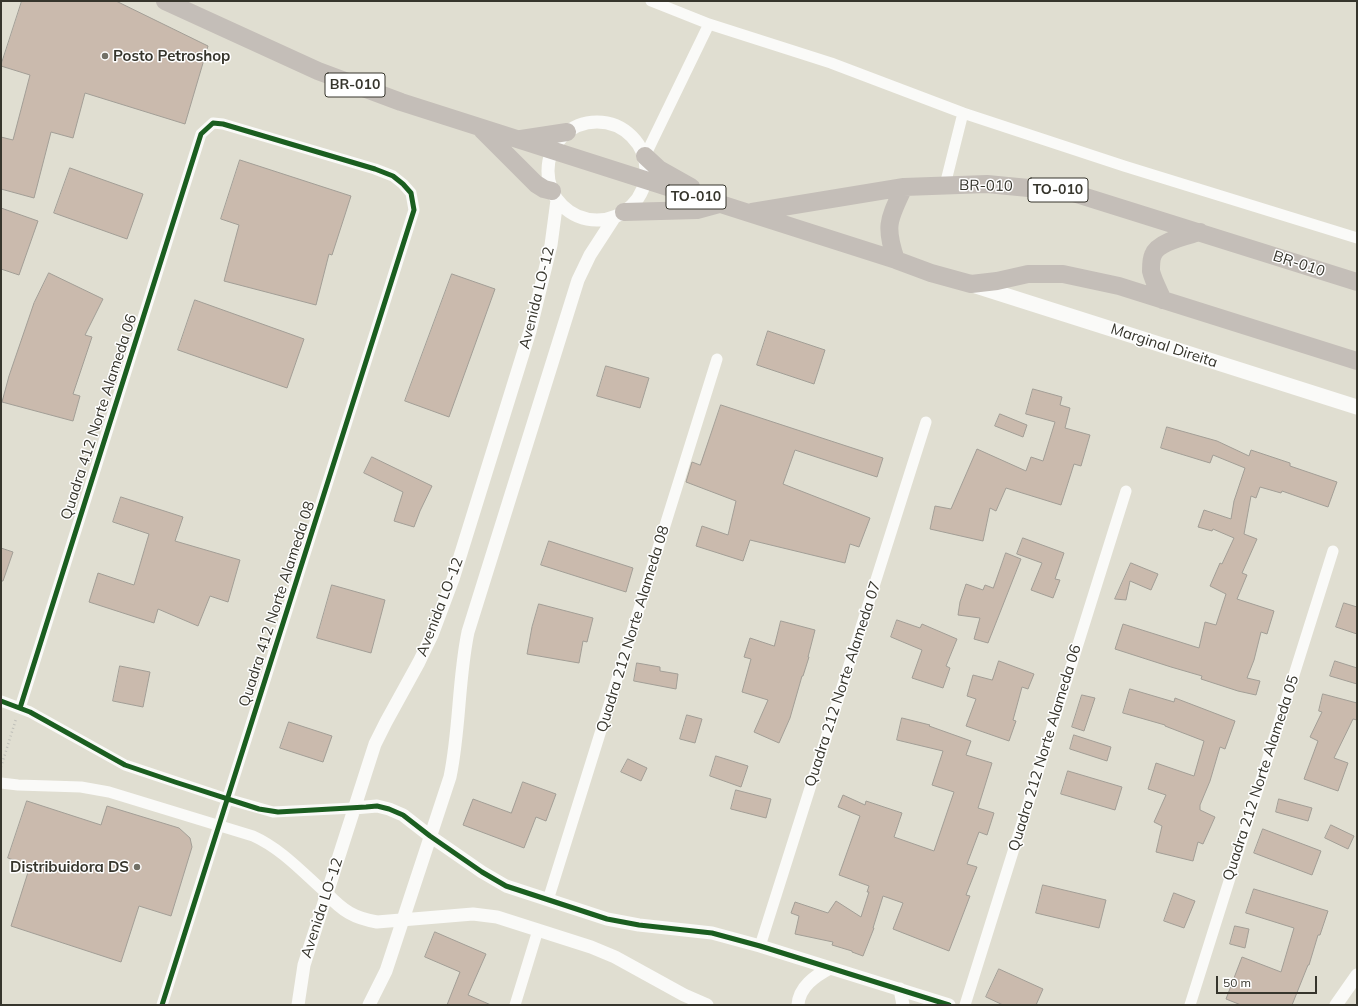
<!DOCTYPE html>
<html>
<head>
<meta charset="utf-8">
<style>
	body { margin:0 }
	#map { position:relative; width:1358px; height:1006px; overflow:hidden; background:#e0ded1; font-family:Mulish,sans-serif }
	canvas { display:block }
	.frame { position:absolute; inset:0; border:2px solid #36352c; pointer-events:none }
	.scale { position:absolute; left:1216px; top:976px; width:101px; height:18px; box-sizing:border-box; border:2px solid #36352c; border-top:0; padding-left:5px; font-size:12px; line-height:14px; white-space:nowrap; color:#36352c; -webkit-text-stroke:3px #fff; paint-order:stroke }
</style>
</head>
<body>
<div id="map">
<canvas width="1358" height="1006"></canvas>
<div class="frame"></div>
<div class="scale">50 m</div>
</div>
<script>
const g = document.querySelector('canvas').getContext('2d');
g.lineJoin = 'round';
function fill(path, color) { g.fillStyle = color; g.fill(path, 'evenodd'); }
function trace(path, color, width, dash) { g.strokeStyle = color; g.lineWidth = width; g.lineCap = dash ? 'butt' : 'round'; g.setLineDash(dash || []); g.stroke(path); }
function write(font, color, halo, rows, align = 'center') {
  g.font = font + ' Mulish,sans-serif'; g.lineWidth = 3; g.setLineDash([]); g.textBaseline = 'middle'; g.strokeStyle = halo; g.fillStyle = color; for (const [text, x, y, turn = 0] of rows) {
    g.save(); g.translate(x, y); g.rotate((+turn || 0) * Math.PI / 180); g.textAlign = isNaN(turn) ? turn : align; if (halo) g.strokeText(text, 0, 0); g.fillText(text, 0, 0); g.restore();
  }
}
const building = new Path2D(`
	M 22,1 L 116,1 L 208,46 L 185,124 L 85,93 L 73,138 L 51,132 L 34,198 L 1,189 L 1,137 L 13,140 L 30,75 L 1,66 Z
	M 240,160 L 351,196 L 332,255 L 329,254 L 316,305 L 224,281 L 239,225 L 221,219 Z
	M 70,168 L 143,194 L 127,239 L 54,213 Z
	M 1,208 L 38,221 L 19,275 L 1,269 Z
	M 49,273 L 103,299 L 85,335 L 92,337 L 73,394 L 80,396 L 73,421 L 2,402 L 9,376 L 34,303 Z
	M 452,274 L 495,289 L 449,417 L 405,401 Z
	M 195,300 L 304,339 L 287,388 L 178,350 Z
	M 768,331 L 825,350 L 814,384 L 757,365 Z
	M 606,366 L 649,378 L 640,408 L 597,396 Z
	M 1033,389 L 1062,397 L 1060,405 L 1070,408 L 1065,428 L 1090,435 L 1081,466 L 1074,464 L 1061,505 L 1006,488 L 996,511 L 990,508 L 983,541 L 930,529 L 935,506 L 951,509 L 977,449 L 1026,471 L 1031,457 L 1043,461 L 1055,422 L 1026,414 Z
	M 721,405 L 883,458 L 877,477 L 795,450 L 783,484 L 870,518 L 859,547 L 850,544 L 845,563 L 750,540 L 743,561 L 696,546 L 702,526 L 728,535 L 736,501 L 686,482 L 692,462 L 700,465 Z
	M 1000,414 L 1027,425 L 1023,437 L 995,426 Z
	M 1167,427 L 1217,441 L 1249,456 L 1251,450 L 1290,463 L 1290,466 L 1337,482 L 1328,507 L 1282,491 L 1281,493 L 1260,487 L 1256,498 L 1251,496 L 1244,534 L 1257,539 L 1242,573 L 1247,575 L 1237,599 L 1274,611 L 1267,634 L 1261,632 L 1254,660 L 1247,678 L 1260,681 L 1256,695 L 1238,691 L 1201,679 L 1202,676 L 1171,667 L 1115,649 L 1123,624 L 1199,648 L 1205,622 L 1216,625 L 1226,594 L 1210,586 L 1220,563 L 1222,564 L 1234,538 L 1213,529 L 1212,531 L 1198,527 L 1204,510 L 1231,519 L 1234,501 L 1245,468 L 1213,455 L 1210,463 L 1161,448 Z
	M 372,457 L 432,486 L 420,511 L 414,527 L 394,521 L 403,492 L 364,473 Z
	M 121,497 L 183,517 L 175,541 L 240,560 L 228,602 L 210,596 L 198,626 L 158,609 L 154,623 L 89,602 L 98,573 L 134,585 L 149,534 L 113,522 Z
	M 1023,538 L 1064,553 L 1055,579 L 1060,580 L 1053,598 L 1031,590 L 1042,563 L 1017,554 Z
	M 549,541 L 633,568 L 626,592 L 541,565 Z
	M 1,548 L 13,552 L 3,581 L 1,581 Z
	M 1006,553 L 1021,559 L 988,643 L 974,639 L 980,618 L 958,615 L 960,602 L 966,584 L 983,590 L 985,585 L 993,588 Z
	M 1131,563 L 1158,574 L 1151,590 L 1130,581 L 1126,600 L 1115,599 Z
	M 332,585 L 385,600 L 371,653 L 317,638 Z
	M 1344,603 L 1357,607 L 1357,634 L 1336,627 Z
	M 539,604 L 593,618 L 587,642 L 583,641 L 579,663 L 527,654 L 532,627 Z
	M 897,620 L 920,628 L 922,624 L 957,639 L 946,666 L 950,668 L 943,688 L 912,678 L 922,650 L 891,637 Z
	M 781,621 L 815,630 L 808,657 L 809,657 L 803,676 L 802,676 L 790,718 L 779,743 L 754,732 L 768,700 L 742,692 L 751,659 L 744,657 L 750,638 L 774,646 Z
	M 999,661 L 1034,674 L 1028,689 L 1022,687 L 1013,720 L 1016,721 L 1009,741 L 966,726 L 976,699 L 967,696 L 973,675 L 992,680 Z
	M 1335,661 L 1357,668 L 1357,684 L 1330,676 Z
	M 637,663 L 660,667 L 660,671 L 678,674 L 676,689 L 634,681 Z
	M 120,666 L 150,672 L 143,707 L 113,701 Z
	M 1130,689 L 1174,702 L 1175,698 L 1235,721 L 1225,749 L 1220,747 L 1210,781 L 1200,805 L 1200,810 L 1215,817 L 1203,844 L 1198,842 L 1193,861 L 1156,852 L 1162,826 L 1154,822 L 1166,795 L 1148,789 L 1156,763 L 1194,776 L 1204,741 L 1165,726 L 1165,725 L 1123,713 Z
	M 1323,694 L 1357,703 L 1357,720 L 1353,719 L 1334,758 L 1348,763 L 1338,791 L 1304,779 L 1318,741 L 1310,737 L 1322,712 L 1319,711 Z
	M 1082,695 L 1095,698 L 1084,731 L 1072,727 Z
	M 687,715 L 702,719 L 695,743 L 680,739 Z
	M 902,718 L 930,725 L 929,726 L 971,741 L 966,755 L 992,763 L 978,808 L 994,813 L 987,835 L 979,832 L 967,864 L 977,867 L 966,895 L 970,896 L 949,951 L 893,929 L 903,903 L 883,896 L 873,928 L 874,928 L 863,956 L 852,952 L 852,951 L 832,945 L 833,942 L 795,934 L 799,916 L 791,913 L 795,902 L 828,913 L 836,901 L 861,917 L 869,892 L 867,892 L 869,886 L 839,875 L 860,816 L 838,807 L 843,795 L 865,805 L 866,801 L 902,813 L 894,837 L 934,851 L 954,792 L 932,785 L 943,751 L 897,740 Z
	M 289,722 L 332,736 L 323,762 L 280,748 Z
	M 1074,735 L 1111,747 L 1107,761 L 1070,749 Z
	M 716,756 L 748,766 L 741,787 L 710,776 Z
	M 628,759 L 647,768 L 641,781 L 621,772 Z
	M 1068,771 L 1122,787 L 1115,810 L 1061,794 Z
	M 523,782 L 556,794 L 546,821 L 536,817 L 524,848 L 463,825 L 473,799 L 511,813 Z
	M 736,790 L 771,799 L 766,818 L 731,809 Z
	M 1279,799 L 1312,808 L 1308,821 L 1276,812 Z
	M 27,801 L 101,825 L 107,806 L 179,828 L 190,838 L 192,847 L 171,916 L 139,906 L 121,962 L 11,926 L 30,866 L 8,858 Z
	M 1331,825 L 1354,836 L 1348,849 L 1325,838 Z
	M 1263,829 L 1321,851 L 1312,875 L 1254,853 Z
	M 1043,885 L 1106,900 L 1099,928 L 1036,913 Z
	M 1254,889 L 1328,911 L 1320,935 L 1318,935 L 1309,965 L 1308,965 L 1292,1005 L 1241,1005 L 1226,999 L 1242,957 L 1281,972 L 1294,928 L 1246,913 Z
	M 1174,893 L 1195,901 L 1184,928 L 1164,921 Z
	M 1235,926 L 1249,929 L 1245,948 L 1230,944 Z
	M 435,932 L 486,954 L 468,995 L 491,1005 L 447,1005 L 460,972 L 425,957 Z
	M 999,969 L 1043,989 L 1036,1005 L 1003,1005 L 986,997 Z`);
fill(building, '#cabaad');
trace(building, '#a29e96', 1);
trace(new Path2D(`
	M 1,767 L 16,719`), '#bfbfb9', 2.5, [1, 3]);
trace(new Path2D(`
	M 651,1 L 709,24 L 831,63 L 963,113 L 1124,166 L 1357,238
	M 645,156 L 709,24
	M 945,185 L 963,113
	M 1,701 L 30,712 L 125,765 L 227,799 L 273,812 L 354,808
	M 20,708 L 201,134 L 213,123 L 223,124 L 375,169 L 393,176 L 403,184 L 411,193 L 414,210 L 162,1005
	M 1,783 L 18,785 L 81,787 L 109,792 L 253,836 C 282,849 304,874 327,894
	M 548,900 L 717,359
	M 760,946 L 926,422
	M 515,1005 L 538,930
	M 965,1005 L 1126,491
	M 1190,1005 L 1333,551`), '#fafaf8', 11);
trace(new Path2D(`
	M548 171a49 49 0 1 1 98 0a49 49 0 1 1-98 0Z
	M 354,808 L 377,806 L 389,809 L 403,815 L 430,836 L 482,872 L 506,886 L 607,919 L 639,925 L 712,933 L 760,946 L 949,1005
	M 327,894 C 343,911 354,918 377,922 L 473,914 L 497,917 L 591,947 L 615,957 L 684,995 L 707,1005
	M 900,989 L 903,1005
	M 298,1005 L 304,965 L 375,744 L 386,722 L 419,662 L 432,635 L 453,579 L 530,331 L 551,245 L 557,200
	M 369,1005 L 386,971 L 450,777 C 460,729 458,680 468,632 L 578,280 L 590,255 L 614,218
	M 798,1005 C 799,987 815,976 830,968
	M 1336,1005 L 1357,975`), '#fafaf8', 13);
trace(new Path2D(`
	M 973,285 L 1357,407`), '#fafaf8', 15);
trace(new Path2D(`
	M 165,1 L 318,71 L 401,102 L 896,260 L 931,273 L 971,284 L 997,281 L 1028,274 L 1063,274 L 1119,286 L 1357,361
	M 482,130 L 536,184 L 544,189 L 552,191
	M 521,139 L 567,132
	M 645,156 L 659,169 L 691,187
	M 624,212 L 697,210 L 719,204
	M 752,212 L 904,187 L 987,184 L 1070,192 L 1357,282
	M 896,260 C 884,225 889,219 904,187
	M 1163,300 C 1159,291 1153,280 1151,271 C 1151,266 1151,259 1153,255 C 1158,241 1187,236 1200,232`), '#c4beb8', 18);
trace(new Path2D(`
	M 1,701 L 30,712 L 125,765 L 175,782 L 259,809 L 278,812 L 366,807 L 377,806 L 389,809 L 403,815 L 430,836 L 482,872 L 506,886 L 607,919 L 639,925 L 712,933 L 760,946 L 949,1005
	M 20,708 L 201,134 L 213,123 L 223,124 L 375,169 L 393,176 L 403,184 L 411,193 L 414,210 L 162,1005`), '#1b5e20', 5);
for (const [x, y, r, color] of [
	[105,56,4,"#727066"],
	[137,867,4,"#727066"]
]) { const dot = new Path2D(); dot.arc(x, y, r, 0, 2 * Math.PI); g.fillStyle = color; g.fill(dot); trace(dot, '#fff', 1.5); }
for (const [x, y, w] of [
	[355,85,60],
	[1058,190,60],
	[696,197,60]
]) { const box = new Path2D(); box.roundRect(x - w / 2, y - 12, w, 24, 3); g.fillStyle = '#fff'; g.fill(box); trace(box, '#36352c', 1); }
write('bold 14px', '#36352c', null, [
	["BR-010",355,85],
	["TO-010",1058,190],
	["TO-010",696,197]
]);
write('bold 15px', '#36352c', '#fff', [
	["Posto Petroshop",113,56],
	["Distribuidora DS",129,867,"right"]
], 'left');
write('15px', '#36352c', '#fff', [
	["BR-010",986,186,1],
	["BR-010",1299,264,18],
	["Avenida LO-12",537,298,-76],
	["Marginal Direita",1164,346,18],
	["Quadra 412 Norte Alameda 06",99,417,-72],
	["Quadra 412 Norte Alameda 08",277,604,-72],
	["Avenida LO-12",440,607,-69],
	["Quadra 212 Norte Alameda 08",633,629,-73],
	["Quadra 212 Norte Alameda 07",843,684,-72],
	["Quadra 212 Norte Alameda 06",1045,748,-73],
	["Quadra 212 Norte Alameda 05",1261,778,-72],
	["Avenida LO-12",322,908,-72]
]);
</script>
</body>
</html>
